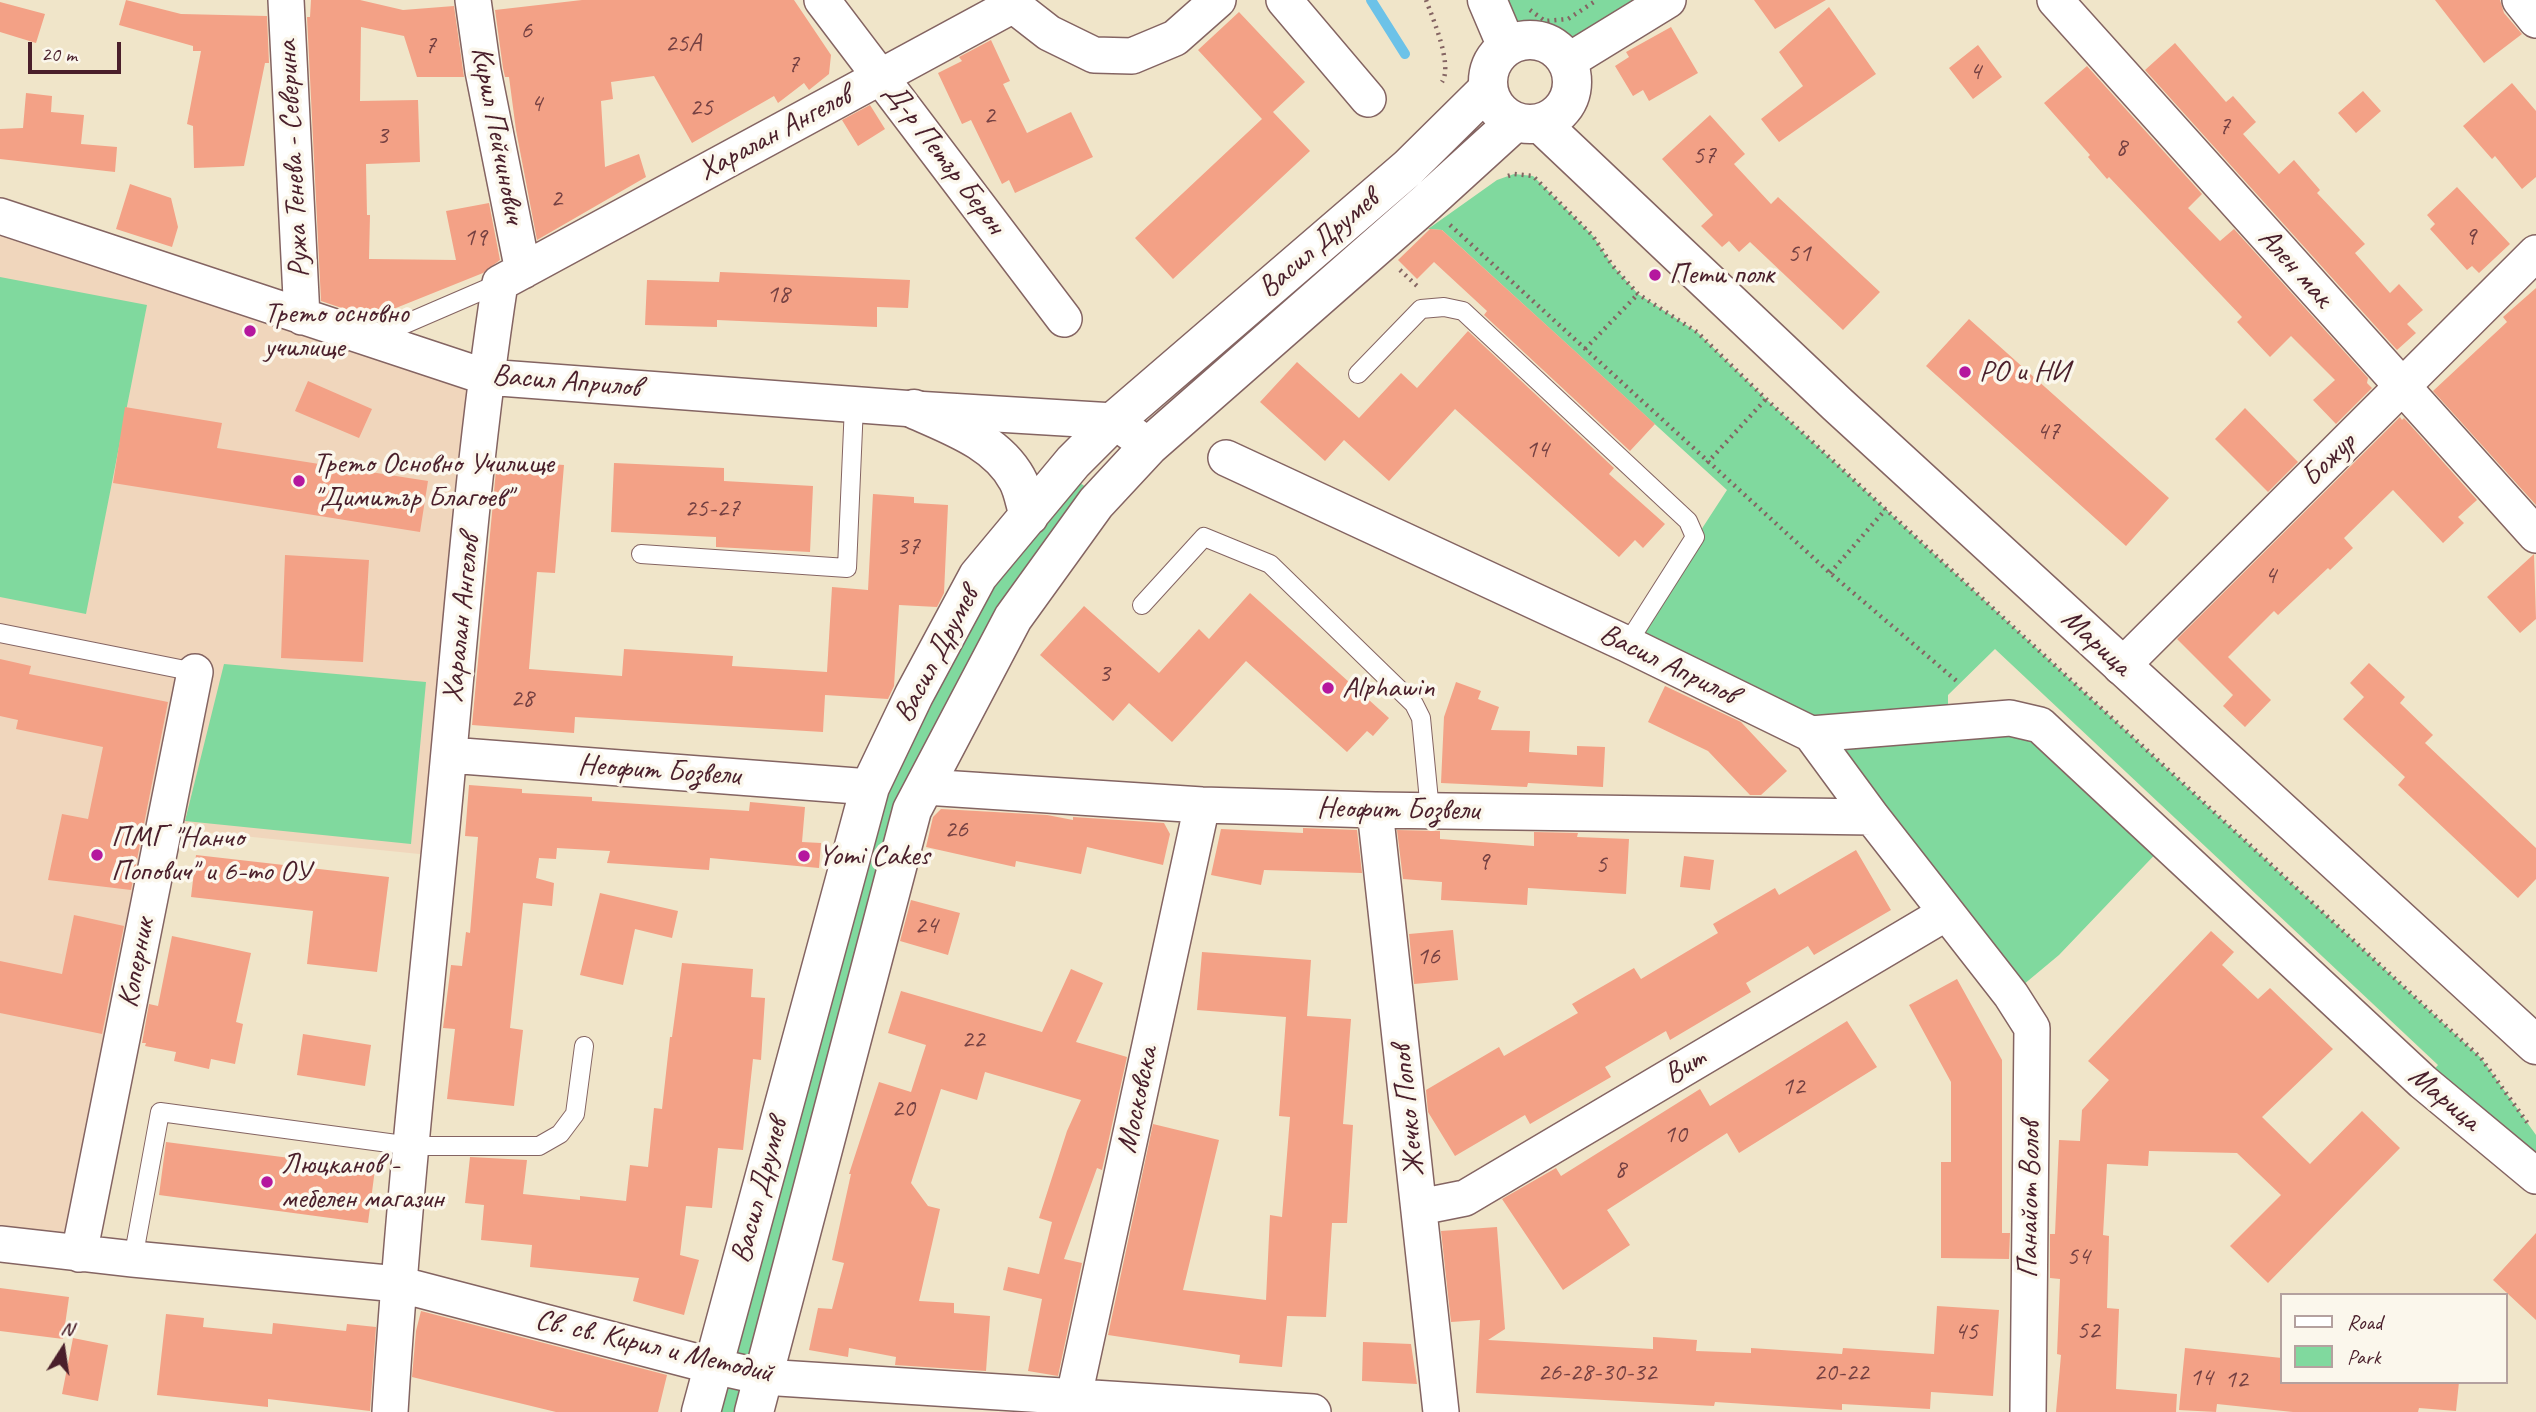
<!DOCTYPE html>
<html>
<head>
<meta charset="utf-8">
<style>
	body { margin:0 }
	#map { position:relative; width:2536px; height:1412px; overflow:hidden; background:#f0e5c9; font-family:Caveat,sans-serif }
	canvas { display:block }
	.legend { position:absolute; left:2280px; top:1293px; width:228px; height:91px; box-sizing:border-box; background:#fbf7ec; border:2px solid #b4a19f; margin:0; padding:9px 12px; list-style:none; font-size:21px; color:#4a1f2b }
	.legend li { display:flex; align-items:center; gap:14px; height:35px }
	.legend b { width:35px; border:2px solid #b4a19f }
	.north { position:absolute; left:28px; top:1314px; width:70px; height:70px; -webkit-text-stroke:5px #fbf7ec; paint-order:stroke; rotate:12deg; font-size:19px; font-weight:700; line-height:28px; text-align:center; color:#4a1f2b }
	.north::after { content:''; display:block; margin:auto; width:24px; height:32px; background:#4a1f2b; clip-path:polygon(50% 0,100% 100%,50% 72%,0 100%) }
	.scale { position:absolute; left:28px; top:42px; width:93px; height:32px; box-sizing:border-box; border:4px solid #4a1f2b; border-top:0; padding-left:9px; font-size:21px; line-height:24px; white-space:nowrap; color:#4a1f2b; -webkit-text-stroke:5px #fbf7ec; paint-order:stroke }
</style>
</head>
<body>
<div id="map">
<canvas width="2536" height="1412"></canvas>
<ul class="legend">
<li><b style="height:9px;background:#fff"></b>Road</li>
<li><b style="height:19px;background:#80d99e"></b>Park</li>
</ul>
<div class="north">N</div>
<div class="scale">20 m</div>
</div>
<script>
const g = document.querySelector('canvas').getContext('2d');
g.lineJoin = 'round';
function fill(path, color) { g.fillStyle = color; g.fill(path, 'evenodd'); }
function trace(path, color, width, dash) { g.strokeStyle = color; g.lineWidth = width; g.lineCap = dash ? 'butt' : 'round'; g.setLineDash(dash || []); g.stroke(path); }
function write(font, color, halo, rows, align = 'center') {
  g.font = font + ' Caveat,sans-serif'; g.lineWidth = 7; g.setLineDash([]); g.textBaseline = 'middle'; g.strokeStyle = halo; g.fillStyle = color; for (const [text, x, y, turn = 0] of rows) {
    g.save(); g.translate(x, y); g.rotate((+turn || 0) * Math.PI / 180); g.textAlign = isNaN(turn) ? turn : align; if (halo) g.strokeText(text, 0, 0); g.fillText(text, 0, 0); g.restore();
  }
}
fill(new Path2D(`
	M 0,214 L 486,377 L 439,856 L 164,828 L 79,1254 L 0,1244 Z`), '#f0d6bc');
fill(new Path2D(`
	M 1487,0 L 1668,0 L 1567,62 L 1540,41 L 1507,47 Z
	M 1514,174 L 1533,176 L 1593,236 L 1612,265 L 1638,294 L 1697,332 L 1766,399 L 2481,1058 L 2536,1135 L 2536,1175 L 2423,1082 L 2438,1065 L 1995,649 L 1948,695 L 1948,722 L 2010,718 L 2166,843 L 2059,955 L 2011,995 L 1811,734 L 1627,644 L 1727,490 L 1442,230 L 1428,229 L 1497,180 Z
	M 0,277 L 147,305 L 86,614 L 0,597 Z
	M 1080,483 L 1086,487 L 925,787 L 754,1412 L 701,1412 L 870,787 L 978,576 Z
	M 224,664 L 426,682 L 411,844 L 185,821 Z`), '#80d99e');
trace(new Path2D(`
	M 1371,0 L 1405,54`), '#6cc2e8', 10);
fill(new Path2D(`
	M 126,0 L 181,14 L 267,16 L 269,63 L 265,63 L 244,166 L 194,168 L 193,126 L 187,124 L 201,51 L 193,51 L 193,46 L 119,25 Z
	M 311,0 L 360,0 L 403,10 L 454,6 L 464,77 L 417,77 L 404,36 L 361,27 L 360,101 L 418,100 L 420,162 L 366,164 L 367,215 L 370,215 L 369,259 L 456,260 L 446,211 L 489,203 L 500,260 L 483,273 L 371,318 L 321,301 L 307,17 L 310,17 Z
	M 582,0 L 794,0 L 831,55 L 829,74 L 809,90 L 804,83 L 778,103 L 774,96 L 692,143 L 654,76 L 611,82 L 613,99 L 601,101 L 605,167 L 639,154 L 646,177 L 537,240 L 516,130 L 509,77 L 505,77 L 503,68 L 495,10 Z
	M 1754,0 L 1826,0 L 1775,29 Z
	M 2435,0 L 2500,0 L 2504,13 L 2522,34 L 2484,63 Z
	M 0,2 L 45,14 L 36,43 L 0,32 Z
	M 1829,7 L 1876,74 L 1779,142 L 1761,119 L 1803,86 L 1779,52 Z
	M 1239,12 L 1305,82 L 1273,112 L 1310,151 L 1173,279 L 1135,238 L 1262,119 L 1198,50 Z
	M 1671,27 L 1698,73 L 1649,101 L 1643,90 L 1633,96 L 1615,66 L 1629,57 L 1626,52 Z
	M 991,40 L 1010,81 L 1003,84 L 1027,133 L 1071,112 L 1093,157 L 1015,193 L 1009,180 L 1002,184 L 971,120 L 962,124 L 938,73 L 962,61 L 959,57 Z
	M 2175,43 L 2226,102 L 2233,96 L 2256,122 L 2243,134 L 2279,174 L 2294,160 L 2320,190 L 2317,193 L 2365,244 L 2355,253 L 2390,293 L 2399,284 L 2423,310 L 2407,324 L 2416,333 L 2397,350 L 2145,70 Z
	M 1978,45 L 2002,77 L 1973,99 L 1949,68 Z
	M 2087,66 L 2202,194 L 2188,208 L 2220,241 L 2234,229 L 2368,378 L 2367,383 L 2372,388 L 2336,424 L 2313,400 L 2335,380 L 2291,336 L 2270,357 L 2237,322 L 2242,317 L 2109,177 L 2107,179 L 2088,157 L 2090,155 L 2044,103 Z
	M 2512,83 L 2536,111 L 2536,177 L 2522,189 L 2495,156 L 2492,159 L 2463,126 Z
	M 2363,91 L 2381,111 L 2356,133 L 2338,113 Z
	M 26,93 L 52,96 L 51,112 L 84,115 L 81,144 L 117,147 L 115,172 L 0,159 L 0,129 L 23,128 Z
	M 870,105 L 885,129 L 858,146 L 842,120 Z
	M 1710,115 L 1745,154 L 1734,164 L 1771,204 L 1778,197 L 1880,292 L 1843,330 L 1750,242 L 1739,252 L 1729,241 L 1722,247 L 1701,226 L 1713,215 L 1662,159 Z
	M 130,184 L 171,198 L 178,227 L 172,247 L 116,229 Z
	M 2457,187 L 2510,244 L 2479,273 L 2472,266 L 2467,270 L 2430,229 L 2435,224 L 2427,215 Z
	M 1430,229 L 1442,230 L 1655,424 L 1630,451 L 1484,315 L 1487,311 L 1434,262 L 1417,279 L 1398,260 Z
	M 720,272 L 910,280 L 908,308 L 877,307 L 877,327 L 717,320 L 717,327 L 645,325 L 647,280 L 719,282 Z
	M 2536,288 L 2536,505 L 2433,391 L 2507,322 L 2503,317 Z
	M 1969,319 L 2169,498 L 2126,546 L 1926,366 Z
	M 1468,331 L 1614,468 L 1609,474 L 1665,524 L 1643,548 L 1635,540 L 1619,557 L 1455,409 L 1389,481 L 1344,440 L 1325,461 L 1260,402 L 1297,362 L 1359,418 L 1401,373 L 1417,388 Z
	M 308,381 L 372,409 L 359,438 L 295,411 Z
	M 125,407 L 222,423 L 217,448 L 428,481 L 420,532 L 113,483 Z
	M 2245,408 L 2298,462 L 2268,492 L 2215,439 Z
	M 2400,417 L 2402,420 L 2404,418 L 2477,500 L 2458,517 L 2464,523 L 2443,543 L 2393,490 L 2344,538 L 2353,548 L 2330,570 L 2328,568 L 2278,615 L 2274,611 L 2228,657 L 2271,700 L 2245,727 L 2223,706 L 2233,695 L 2177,639 Z
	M 497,460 L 564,465 L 555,573 L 537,572 L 529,669 L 622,676 L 624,649 L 733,656 L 732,666 L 827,672 L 832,587 L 868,590 L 873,494 L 914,497 L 914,503 L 948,505 L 944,593 L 937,607 L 899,605 L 894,686 L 888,699 L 825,695 L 823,732 L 575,717 L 574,733 L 472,725 Z
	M 614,463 L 724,468 L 724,481 L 813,486 L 810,552 L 716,547 L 716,537 L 611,532 Z
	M 2534,554 L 2536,619 L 2520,633 L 2487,597 Z
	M 285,555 L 369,560 L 363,662 L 281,658 Z
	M 1250,593 L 1389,718 L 1373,736 L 1367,731 L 1347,752 L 1246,661 L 1172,742 L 1129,703 L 1113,721 L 1040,655 L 1084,606 L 1159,673 L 1199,629 L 1209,639 Z
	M 0,659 L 31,666 L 29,674 L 168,702 L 131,890 L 48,880 L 62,814 L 88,819 L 103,747 L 16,729 L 18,720 L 0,716 Z
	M 2369,663 L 2405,697 L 2400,703 L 2433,735 L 2425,743 L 2536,848 L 2536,879 L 2518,898 L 2398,785 L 2405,777 L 2343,719 L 2364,697 L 2350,683 Z
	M 1456,682 L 1481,691 L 1478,699 L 1499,707 L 1491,730 L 1530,731 L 1529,752 L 1577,755 L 1577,746 L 1605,747 L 1603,787 L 1528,783 L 1527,787 L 1441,783 L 1444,717 Z
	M 1665,686 L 1741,722 L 1787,771 L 1761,795 L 1750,795 L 1708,751 L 1648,722 Z
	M 469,785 L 522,789 L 522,793 L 592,797 L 592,801 L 749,811 L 750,802 L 805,807 L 802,842 L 821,843 L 819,868 L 710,858 L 709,870 L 607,863 L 610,851 L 557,848 L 556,859 L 539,858 L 536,878 L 554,883 L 552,906 L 523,903 L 510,1028 L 523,1030 L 514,1106 L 447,1099 L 455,1029 L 443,1028 L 451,965 L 462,966 L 466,932 L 470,933 L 478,837 L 465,836 Z
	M 941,809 L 1047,815 L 1073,820 L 1073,817 L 1164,823 L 1170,834 L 1163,865 L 1087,847 L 1081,874 L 1016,861 L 1015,867 L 926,847 L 933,817 Z
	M 1303,828 L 1357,830 L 1362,873 L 1264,870 L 1261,885 L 1211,875 L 1221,829 L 1303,833 Z
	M 1397,830 L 1440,831 L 1440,839 L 1534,846 L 1534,832 L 1578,833 L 1577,837 L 1629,839 L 1626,894 L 1528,888 L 1527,905 L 1441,900 L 1442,882 L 1403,879 Z
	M 1856,850 L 1891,910 L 1814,955 L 1808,946 L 1746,983 L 1751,992 L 1670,1040 L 1666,1031 L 1605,1067 L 1611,1077 L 1530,1124 L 1525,1115 L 1455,1156 L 1428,1112 L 1426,1090 L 1499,1047 L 1504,1056 L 1578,1013 L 1572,1004 L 1634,968 L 1641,979 L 1718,933 L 1713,924 L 1775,888 L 1779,895 Z
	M 196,855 L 389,877 L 377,972 L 307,964 L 313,911 L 191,897 Z
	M 1684,856 L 1714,860 L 1710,890 L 1680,887 Z
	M 600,893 L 678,911 L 672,938 L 635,929 L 623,985 L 580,975 Z
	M 911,900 L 960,913 L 948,955 L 900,941 Z
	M 74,915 L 124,926 L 102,1034 L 0,1013 L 0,961 L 62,974 Z
	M 1453,930 L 1458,980 L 1414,984 L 1409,934 Z
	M 2211,931 L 2234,952 L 2222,965 L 2258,999 L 2270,988 L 2333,1049 L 2262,1117 L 2310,1164 L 2362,1111 L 2400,1148 L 2268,1283 L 2230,1246 L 2281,1195 L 2237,1153 L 2149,1151 L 2148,1166 L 2107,1164 L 2103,1235 L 2109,1236 L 2107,1308 L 2119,1309 L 2116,1389 L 2177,1394 L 2176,1412 L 2056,1412 L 2061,1355 L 2057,1354 L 2060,1279 L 2050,1278 L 2050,1234 L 2055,1234 L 2059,1140 L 2080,1141 L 2082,1110 L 2109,1080 L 2088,1061 Z
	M 172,936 L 251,953 L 236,1022 L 243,1024 L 235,1064 L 211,1059 L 209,1069 L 174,1061 L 176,1052 L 145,1046 L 146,1043 L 142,1043 L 149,1004 L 158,1006 Z
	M 1202,952 L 1311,960 L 1307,1016 L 1351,1019 L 1343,1124 L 1353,1125 L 1347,1223 L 1332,1223 L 1326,1317 L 1287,1316 L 1282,1367 L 1239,1363 L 1240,1355 L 1108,1335 L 1153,1124 L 1219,1140 L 1183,1290 L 1266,1300 L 1270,1215 L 1282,1217 L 1290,1117 L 1279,1116 L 1286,1017 L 1197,1010 Z
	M 682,963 L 753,969 L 751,997 L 765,998 L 761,1060 L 753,1059 L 743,1150 L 718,1148 L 712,1208 L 686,1206 L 680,1255 L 699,1260 L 684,1315 L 633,1301 L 639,1278 L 530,1267 L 532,1245 L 481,1240 L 484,1205 L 465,1203 L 470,1157 L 527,1160 L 523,1194 L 580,1200 L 580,1196 L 626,1201 L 630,1165 L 648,1167 L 654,1108 L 662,1109 L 670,1037 L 672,1037 Z
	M 1071,969 L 1103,983 L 1076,1042 L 1127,1057 L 1102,1170 L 1097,1168 L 1064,1259 L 1082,1263 L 1058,1376 L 1028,1371 L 1042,1299 L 1003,1290 L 1008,1267 L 1039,1274 L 1052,1222 L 1039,1218 L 1067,1131 L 1081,1100 L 985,1072 L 977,1100 L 941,1089 L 911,1183 L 928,1206 L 940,1209 L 919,1301 L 954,1303 L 954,1313 L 990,1316 L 986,1371 L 895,1365 L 896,1357 L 849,1348 L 848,1357 L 809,1350 L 818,1308 L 832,1309 L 844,1263 L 832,1260 L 851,1174 L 849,1174 L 879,1082 L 911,1092 L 926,1045 L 888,1033 L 901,991 L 1042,1032 Z
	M 1957,979 L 2002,1060 L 2002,1233 L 2010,1233 L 2009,1259 L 1941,1258 L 1941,1162 L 1951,1162 L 1951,1082 L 1909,1005 Z
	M 1847,1021 L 1877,1067 L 1739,1153 L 1727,1133 L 1607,1210 L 1630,1245 L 1563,1290 L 1502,1199 L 1556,1168 L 1561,1176 L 1700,1089 L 1710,1106 Z
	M 303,1034 L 371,1045 L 365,1086 L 297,1075 Z
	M 166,1142 L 375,1169 L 368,1223 L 159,1195 Z
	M 1497,1227 L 1505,1329 L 1488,1340 L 1653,1349 L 1653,1337 L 1697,1340 L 1696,1351 L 1751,1353 L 1751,1348 L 1842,1354 L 1843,1348 L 1934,1354 L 1937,1306 L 1999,1310 L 1993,1396 L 1931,1392 L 1930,1409 L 1842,1404 L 1842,1410 L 1715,1402 L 1714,1406 L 1476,1393 L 1480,1320 L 1451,1322 L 1441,1231 Z
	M 2536,1233 L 2536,1320 L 2493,1280 Z
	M 0,1288 L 69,1297 L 63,1339 L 0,1331 Z
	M 421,1311 L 667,1375 L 658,1412 L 556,1412 L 412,1377 L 416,1331 Z
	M 166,1314 L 204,1318 L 203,1327 L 272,1334 L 273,1323 L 346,1331 L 347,1324 L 376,1327 L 370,1411 L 268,1399 L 268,1407 L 157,1395 Z
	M 73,1338 L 108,1345 L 98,1401 L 62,1394 Z
	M 1363,1342 L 1411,1344 L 1417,1384 L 1362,1381 Z
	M 2185,1348 L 2282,1358 L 2282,1382 L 2459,1382 L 2456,1411 L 2419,1408 L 2418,1412 L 2293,1412 L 2217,1404 L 2216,1412 L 2179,1410 Z`), '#f3a186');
const service = new Path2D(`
	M 375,337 L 500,283
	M 1358,374 L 1421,309 L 1444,307 L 1463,311 L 1688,521 L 1695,537 L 1627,644
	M 641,554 L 847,568 L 854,405
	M 1142,605 L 1204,537 L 1270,564 L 1414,704 L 1421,718 L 1430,811
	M 0,633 L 195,672
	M 133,1259 L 160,1112 L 411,1146 L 539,1146 L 560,1134 L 575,1114 L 584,1046`);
const minor = new Path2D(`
	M 286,0 L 302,317
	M 473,0 L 483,71 L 523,271
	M 822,0 L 1064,319
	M 1284,0 L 1368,99
	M 2055,0 L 2536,535
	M 2520,0 L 2536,20
	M 1567,62 L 1668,0
	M 0,216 L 486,377 L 914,409 L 1114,421 L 1149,446
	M 1226,458 L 1627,644 L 1811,734 L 1872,817 L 2011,995 L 2032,1028 L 2028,1412
	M 2121,667 L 2536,253
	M 1811,734 L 2010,718 L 2040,725 L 2423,1082 L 2536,1176
	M 449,755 L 870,787
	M 925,787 L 1202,805 L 1375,810 L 1872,817
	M 1375,810 L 1441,1412
	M 1420,1207 L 1465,1198 L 1946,913
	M 0,1244 L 133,1259 L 398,1284 L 713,1366 L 763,1377 L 1313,1412
	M 79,1254 L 195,672
	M 1074,1396 L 1202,805
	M 390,1412 C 402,1213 424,1014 443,816 C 460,638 473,459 500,283 L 1013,5 L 1049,33 L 1094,55 L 1132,56 L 1175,38 L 1218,0`);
const tertiary = new Path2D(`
	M 914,409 C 951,426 996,441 1017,479 C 1023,489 1025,504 1029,516
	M 701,1412 L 870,787 L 914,695 L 978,576 L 1073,462 L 1114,421 L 1408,168 L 1488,89
	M 754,1412 L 912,810 L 1013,618 L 1096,503 L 1149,446 L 1426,203 L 1515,122`);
const secondary = new Path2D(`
	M 1487,0 L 1507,47
	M1488 82a42 42 0 1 1 84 0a42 42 0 1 1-84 0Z
	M 1540,123 L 1837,404 L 2536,1045`);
trace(service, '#846462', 20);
trace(minor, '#846462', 38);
trace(tertiary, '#846462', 41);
trace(secondary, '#846462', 41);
trace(new Path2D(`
	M 1426,0 C 1433,19 1453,65 1442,82
	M 1530,10 L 1545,21 L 1568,19 L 1597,0
	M 1508,176 L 1514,174 L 1533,176 L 1593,236 L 1612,265 L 1638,294 L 1697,332 L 1766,399 L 2481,1058 L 2529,1125
	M 1450,225 L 1830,573 L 1959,683
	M 1400,270 L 1417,286
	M 1585,349 L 1638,294
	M 1707,463 L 1766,399
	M 1830,573 L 1886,509`), '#846462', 4.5, [2, 5]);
trace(service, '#fff', 18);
trace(minor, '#fff', 35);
trace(tertiary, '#fff', 38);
trace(secondary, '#fff', 38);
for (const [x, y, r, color] of [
	[1655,275,7,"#b5179e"],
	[250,331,7,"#b5179e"],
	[1965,372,7,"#b5179e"],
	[299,481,7,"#b5179e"],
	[1328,688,7,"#b5179e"],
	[97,855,7,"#b5179e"],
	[804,856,7,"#b5179e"],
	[267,1182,7,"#b5179e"]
]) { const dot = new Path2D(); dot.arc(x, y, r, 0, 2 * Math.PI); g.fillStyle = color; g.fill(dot); trace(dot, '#fbf7ec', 2.5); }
write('26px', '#744042', null, [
	["6",526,31],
	["25А",683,44],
	["7",430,46],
	["7",793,65],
	["4",1975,72],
	["4",536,104],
	["25",701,108],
	["2",989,116],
	["7",2224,127],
	["3",382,136],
	["8",2121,148],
	["57",1704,156],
	["2",556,199],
	["9",2470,237],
	["19",475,238],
	["51",1799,254],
	["18",778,295],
	["47",2048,432],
	["14",1537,450],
	["25-27",712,509],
	["37",908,547],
	["4",2270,576],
	["3",1104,674],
	["28",522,699],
	["26",956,830],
	["9",1483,862],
	["5",1601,865],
	["24",926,926],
	["16",1428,957],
	["22",973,1040],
	["12",1793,1087],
	["20",903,1109],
	["10",1675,1135],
	["8",1620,1170],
	["54",2078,1257],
	["52",2088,1331],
	["45",1966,1332],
	["26-28-30-32",1597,1373],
	["20-22",1841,1373],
	["14",2201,1378],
	["12",2236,1380]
]);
write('30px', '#4a1f2b', '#fbf7ec', [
	["Харалан Ангелов",775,134,-28],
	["Кирил Пейчинович",497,135,79],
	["Ружа Тенева - Северина",294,159,-93],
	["Д-р Петър Берон",944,159,53],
	["Васил Друмев",1319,244,-41],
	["Ален мак",2295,268,48],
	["Васил Априлов",566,382,5],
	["Божур",2329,460,-44],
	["Харалан Ангелов",462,619,-84],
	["Марица",2096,643,43],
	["Васил Друмев",937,655,-62],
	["Васил Априлов",1668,665,26],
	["Неофит Бозвели",659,771,4],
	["Неофит Бозвели",1398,810,1],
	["Коперник",137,963,-79],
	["Вит",1685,1067,-31],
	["Марица",2444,1099,40],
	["Московска",1138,1100,-78],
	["Жечко Попов",1409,1111,-96],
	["Васил Друмев",760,1191,-75],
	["Панайот Волов",2030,1200,-89],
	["Св. св. Кирил и Методий",654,1347,13]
]);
write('30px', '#4a1f2b', '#fbf7ec', [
	["Пети полк",1669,275],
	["Трето основно",264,314],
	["училище",264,348],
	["РО и НИ",1979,372],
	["Трето Основно Училище",313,464],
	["\"Димитър Благоев\"",313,498],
	["Alphawin",1342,688],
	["ПМГ \"Нанчо",111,838],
	["Попович\" и 6-то ОУ",111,872],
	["Yomi Cakes",818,856],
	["Люцканов -",281,1165],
	["мебелен магазин",281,1199]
], 'left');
</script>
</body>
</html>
